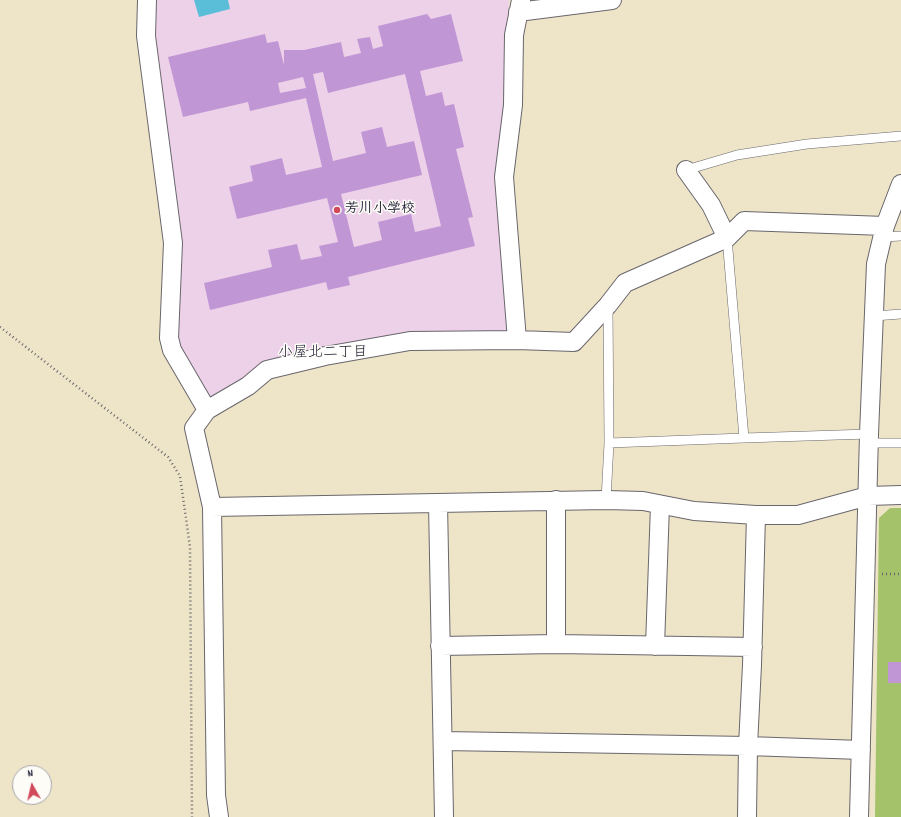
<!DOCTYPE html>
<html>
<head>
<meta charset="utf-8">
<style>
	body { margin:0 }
	#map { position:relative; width:901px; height:817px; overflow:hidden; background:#eee5c8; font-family:Dekko,sans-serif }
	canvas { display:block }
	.north { position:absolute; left:12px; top:765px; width:40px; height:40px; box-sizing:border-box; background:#fdfcf7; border:1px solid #a5a5ac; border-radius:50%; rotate:352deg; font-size:11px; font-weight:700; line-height:16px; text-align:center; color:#22223b }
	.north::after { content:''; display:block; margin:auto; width:14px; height:18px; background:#d1495b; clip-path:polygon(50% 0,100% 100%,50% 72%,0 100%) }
</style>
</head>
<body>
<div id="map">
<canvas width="901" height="817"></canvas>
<div class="north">N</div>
</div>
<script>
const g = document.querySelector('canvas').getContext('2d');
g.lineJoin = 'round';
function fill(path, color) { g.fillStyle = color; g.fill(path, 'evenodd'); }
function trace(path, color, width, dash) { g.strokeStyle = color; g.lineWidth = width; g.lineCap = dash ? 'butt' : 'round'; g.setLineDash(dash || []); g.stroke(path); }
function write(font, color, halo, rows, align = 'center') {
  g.font = font + ' Dekko,"Klee One",sans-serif'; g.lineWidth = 3; g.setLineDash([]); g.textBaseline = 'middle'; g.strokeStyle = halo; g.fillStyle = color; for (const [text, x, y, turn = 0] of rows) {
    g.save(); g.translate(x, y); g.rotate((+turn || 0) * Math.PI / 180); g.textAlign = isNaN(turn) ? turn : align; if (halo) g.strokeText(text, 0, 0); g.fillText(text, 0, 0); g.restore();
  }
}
fill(new Path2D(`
	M 153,0 L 509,0 L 508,26 L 509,329 L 502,331 L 419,331 L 271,360 L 221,397 L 210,398 L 175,341 L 153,35 Z`), '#edd1e9');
fill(new Path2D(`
	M 890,508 L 901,508 L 901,817 L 875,817 L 879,518 Z`), '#a3c26a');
fill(new Path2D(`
	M 194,0 L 228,0 L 230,9 L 199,17 Z`), '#5bbed9');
fill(new Path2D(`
	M 427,14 L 431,19 L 451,14 L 463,61 L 420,71 L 426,96 L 442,92 L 445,106 L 454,104 L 464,147 L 456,149 L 473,217 L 468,218 L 475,246 L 348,277 L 350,285 L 328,290 L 326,282 L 210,310 L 204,283 L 272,267 L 268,250 L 297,244 L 301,260 L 322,256 L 319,246 L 338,242 L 327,198 L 237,219 L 229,187 L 253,181 L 250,166 L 282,158 L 286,175 L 322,167 L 306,98 L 250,111 L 248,102 L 183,117 L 168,57 L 265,34 L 267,43 L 278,41 L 284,65 L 284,50 L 304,50 L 341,42 L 344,57 L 361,53 L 357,39 L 370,37 L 373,49 L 383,46 L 378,26 ZM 323,72 L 328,93 L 405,74 L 441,226 L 415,232 L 411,214 L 378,222 L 382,240 L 354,247 L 341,194 L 422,175 L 414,141 L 387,147 L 382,127 L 361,132 L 366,153 L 333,161 L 313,74 ZM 303,77 L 306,88 L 280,93 L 278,83 Z
	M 888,662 L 901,662 L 901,683 L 888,683 Z`), '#c196d5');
const service = new Path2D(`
	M 686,170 L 737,155 L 807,144 L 901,136
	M 883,237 L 901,236
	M 874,316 L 901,314
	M 744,438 L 869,434
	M 609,443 L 744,438 L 727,238
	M 869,443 L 901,443
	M 606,500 L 609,443 L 608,306`);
const minor = new Path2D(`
	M 147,0 L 146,36 L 173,243 L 169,338 L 172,350 L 207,410
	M 518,12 L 612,0
	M 686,170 L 711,205 L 727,238
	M 517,340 L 504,177 L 513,105 L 514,35 L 521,0
	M 556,500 L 556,644
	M 438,503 L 444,817
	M 212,507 L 606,500 L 643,501 L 694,511 L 756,515 L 752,665 L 748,746 L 747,817
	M 756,515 L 798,515 L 868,496 L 901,495
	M 440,646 L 556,644 L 753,647
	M 655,646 L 660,505
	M 443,741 L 748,746 L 861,750
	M 219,817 L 216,795 L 212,507 L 194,428 L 207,410 L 248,386 L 267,370 L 325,356 L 410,341 L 517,340 L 574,342 L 608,305 L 625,283 L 727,238 L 744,221 L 885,226
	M 859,817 L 869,434 L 876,264 L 885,226 L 901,184`);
trace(service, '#69666c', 10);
trace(minor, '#69666c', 20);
trace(new Path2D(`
	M 0,327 L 168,457 L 180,476 L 190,547 L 192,817
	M 882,574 L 901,574`), '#69666c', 2.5, [1, 3]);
trace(service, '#fff', 9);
trace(minor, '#fff', 18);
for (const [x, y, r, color] of [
	[337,210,4,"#d1495b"]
]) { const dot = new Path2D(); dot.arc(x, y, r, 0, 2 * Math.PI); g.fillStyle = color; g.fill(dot); trace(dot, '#fdfcf7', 1.5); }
write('bold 14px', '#22223b', '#fdfcf7', [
	["芳川小学校",345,210]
], 'left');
write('15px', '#22223b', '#fdfcf7', [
	["小屋北二丁目",323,354]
]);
</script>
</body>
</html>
